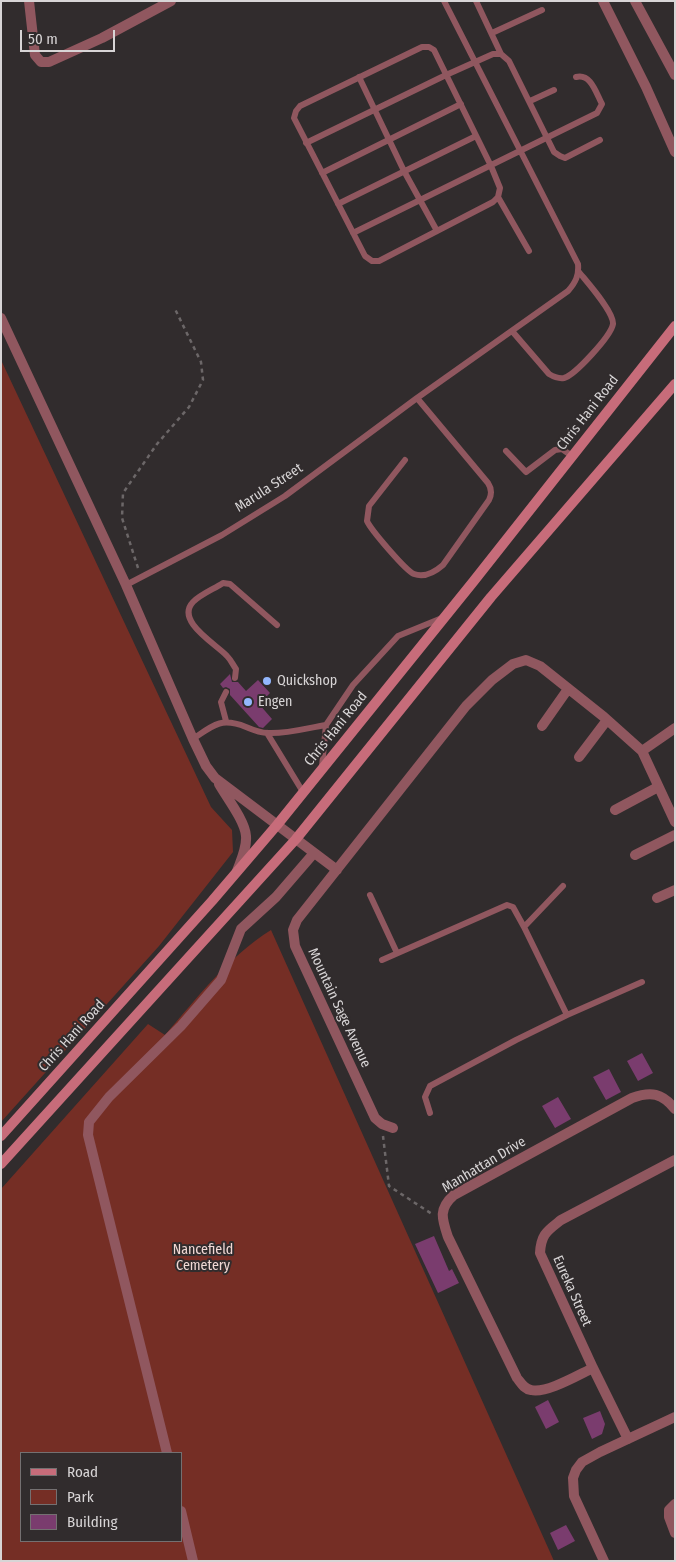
<!DOCTYPE html>
<html>
<head>
<meta charset="utf-8">
<style>
	body { margin:0 }
	#map { position:relative; width:676px; height:1562px; overflow:hidden; background:#312c2d; font-family:"Fira Sans Condensed",sans-serif }
	canvas { display:block }
	.frame { position:absolute; inset:0; border:2px solid #d8d5d6; pointer-events:none }
	.legend { position:absolute; left:20px; top:1452px; width:162px; height:90px; box-sizing:border-box; background:#312c2d; border:1px solid #747071; margin:0; padding:6px 9px; list-style:none; font-size:15px; color:#d8d5d6 }
	.legend li { display:flex; align-items:center; gap:10px; height:25px }
	.legend b { width:25px; border:1px solid #747071 }
	.scale { position:absolute; left:20px; top:30px; width:95px; height:22px; box-sizing:border-box; border:2px solid #d8d5d6; border-top:0; padding-left:6px; font-size:15px; line-height:18px; white-space:nowrap; color:#d8d5d6; -webkit-text-stroke:4px #312c2d; paint-order:stroke }
</style>
</head>
<body>
<div id="map">
<canvas width="676" height="1562"></canvas>
<div class="frame"></div>
<ul class="legend">
<li><b style="height:6px;background:#c76c7a"></b>Road</li>
<li><b style="height:14px;background:#752e25"></b>Park</li>
<li><b style="height:14px;background:#7a3c6e"></b>Building</li>
</ul>
<div class="scale">50 m</div>
</div>
<script>
const g = document.querySelector('canvas').getContext('2d');
g.lineJoin = 'round';
function fill(path, color) { g.fillStyle = color; g.fill(path, 'evenodd'); }
function trace(path, color, width, dash) { g.strokeStyle = color; g.lineWidth = width; g.lineCap = dash ? 'butt' : 'round'; g.setLineDash(dash || []); g.stroke(path); }
function write(font, color, halo, rows, align = 'center') {
  g.font = font + ' "Fira Sans Condensed",sans-serif'; g.lineWidth = 4; g.setLineDash([]); g.textBaseline = 'middle'; g.strokeStyle = halo; g.fillStyle = color; for (const [text, x, y, turn = 0] of rows) {
    g.save(); g.translate(x, y); g.rotate((+turn || 0) * Math.PI / 180); g.textAlign = isNaN(turn) ? turn : align; if (halo) g.strokeText(text, 0, 0); g.fillText(text, 0, 0); g.restore();
  }
}
fill(new Path2D(`
	M 1,360 L 211,807 L 232,830 L 233,852 L 159,946 L 1,1122 Z
	M 271,930 L 554,1561 L 1,1561 L 1,1189 L 148,1024 L 165,1035 C 197,998 229,956 271,930 ZM 21,1453 L 181,1453 L 181,1541 L 21,1541 Z`), '#752e25');
fill(new Path2D(`
	M 230,674 L 232,682 L 238,682 L 246,691 L 258,680 L 270,693 L 259,704 L 272,719 L 263,728 L 259,727 L 230,695 L 230,689 L 226,687 L 223,688 L 220,684 Z
	M 642,1053 L 653,1073 L 638,1081 L 627,1061 Z
	M 609,1069 L 621,1092 L 606,1100 L 593,1077 Z
	M 558,1097 L 571,1119 L 555,1128 L 542,1106 Z
	M 434,1236 L 449,1271 L 452,1269 L 459,1283 L 438,1293 L 415,1244 Z
	M 548,1400 L 559,1422 L 546,1429 L 535,1407 Z
	M 600,1411 L 605,1424 L 602,1434 L 592,1439 L 583,1418 Z
	M 566,1525 L 575,1541 L 558,1550 L 550,1533 Z`), '#7a3c6e');
trace(new Path2D(`
	M 138,568 L 122,518 L 123,493 L 157,444 L 189,407 L 203,380 L 201,362 L 175,309
	M 383,1136 L 389,1186 L 432,1214`), '#6c6768', 2.5, [4, 4]);
trace(new Path2D(`
	M 476,1 L 501,54
	M 492,33 L 542,10
	M 422,47 L 429,47 L 434,50 L 491,166 L 500,188 L 498,197 L 493,202 L 379,261 L 372,261 L 365,256 L 294,118 L 296,111 L 300,106 Z
	M 359,77 L 404,171 L 437,231
	M 530,101 L 554,90
	M 306,143 L 446,75 L 493,54 L 501,54 L 509,61 L 554,152 L 560,156 L 565,158 L 600,140
	M 322,173 L 461,104
	M 498,197 L 529,251
	M 338,204 L 476,136
	M 353,233 L 597,113 L 602,104 C 596,93 591,73 576,77
	M 512,331 L 549,374 C 554,377 558,379 564,378 C 575,375 611,336 613,324 C 614,312 587,282 579,272
	M 506,451 L 526,472 L 555,450 L 562,449 L 572,456
	M 405,460 L 369,506 L 367,521 C 371,530 406,571 414,574 C 425,578 435,572 443,565 L 489,500 C 492,494 492,489 488,483 L 417,398
	M 126,585 L 222,535 L 285,496 L 417,398 L 568,291 C 576,282 579,275 578,264 L 444,1
	M 235,678 L 236,669 C 233,665 231,660 227,656 C 216,644 175,621 193,602 C 201,594 214,589 223,583 L 230,584 L 277,625
	M 226,692 L 221,702 L 226,721
	M 267,733 L 303,792
	M 193,739 C 213,725 221,717 246,727 C 253,730 261,733 268,733 C 288,734 307,728 326,725
	M 322,766 L 326,725 L 353,685 L 398,636 L 442,618
	M 370,895 L 397,953
	M 382,960 L 507,905 L 513,907 L 524,927
	M 567,1015 L 642,982
	M 430,1113 L 425,1097 L 430,1086 L 516,1040 L 567,1015 L 524,927 L 563,886`), '#90575f', 6);
trace(new Path2D(`
	M 29,1 L 35,55 L 41,62 L 49,62 L 102,38 L 171,1
	M 1,318 L 126,585 L 193,739 L 206,766 L 215,778 L 337,870
	M 542,726 L 568,689
	M 642,751 L 675,728
	M 579,757 L 607,720
	M 219,784 C 227,798 245,821 246,836 C 247,848 241,860 237,871
	M 615,810 L 658,787
	M 635,855 L 675,835
	M 657,898 L 675,890
	M 393,1128 L 382,1124 L 375,1118 L 295,946 L 293,930 L 297,920 L 466,706 L 492,680 L 513,664 L 526,660 L 540,666 L 604,717 L 642,751 L 675,822
	M 593,1368 C 578,1375 546,1394 531,1390 C 524,1389 521,1383 517,1378 L 448,1237 C 442,1219 438,1209 454,1195 L 632,1098 C 651,1091 662,1093 675,1109
	M 628,1439 L 593,1368 L 540,1253 C 541,1234 547,1231 561,1220 L 675,1160
	M 167,1453 L 88,1135 L 89,1122 L 109,1097 L 181,1026 L 221,980 L 241,929 L 276,897 L 314,853
	M 675,1504 L 669,1510 L 669,1517 L 675,1533
	M 181,1511 L 193,1561
	M 604,1561 L 574,1496 L 573,1478 L 576,1470 L 582,1462 L 600,1452 L 675,1417`), '#90575f', 10);
trace(new Path2D(`
	M 603,1 L 646,87 L 675,152
	M 635,1 L 675,75`), '#90575f', 10);
trace(new Path2D(`
	M 1,1136 L 212,901 L 277,825 L 473,582 L 675,326
	M 1,1164 L 296,839 L 491,597 L 675,384`), '#c76c7a', 10);
for (const [x, y, r, color] of [
	[267,681,5,"#93b7fd"],
	[248,702,5,"#93b7fd"]
]) { const dot = new Path2D(); dot.arc(x, y, r, 0, 2 * Math.PI); g.fillStyle = color; g.fill(dot); trace(dot, '#312c2d', 2); }
write('14px', '#d8d5d6', '#312c2d', [
	["Chris Hani Road",588,413,-52],
	["Marula Street",269,488,-33],
	["Chris Hani Road",336,729,-51],
	["Mountain Sage Avenue",339,1008,65],
	["Chris Hani Road",72,1036,-48],
	["Manhattan Drive",484,1165,-31],
	["Eureka Street",572,1291,66]
]);
write('14px', '#d8d5d6', '#312c2d', [
	["Quickshop",277,681],
	["Engen",258,702]
], 'left');
write('14px', '#f1d8d4', '#312c2d', [
	["Nancefield",203,1250],
	["Cemetery",203,1266]
]);
</script>
</body>
</html>
